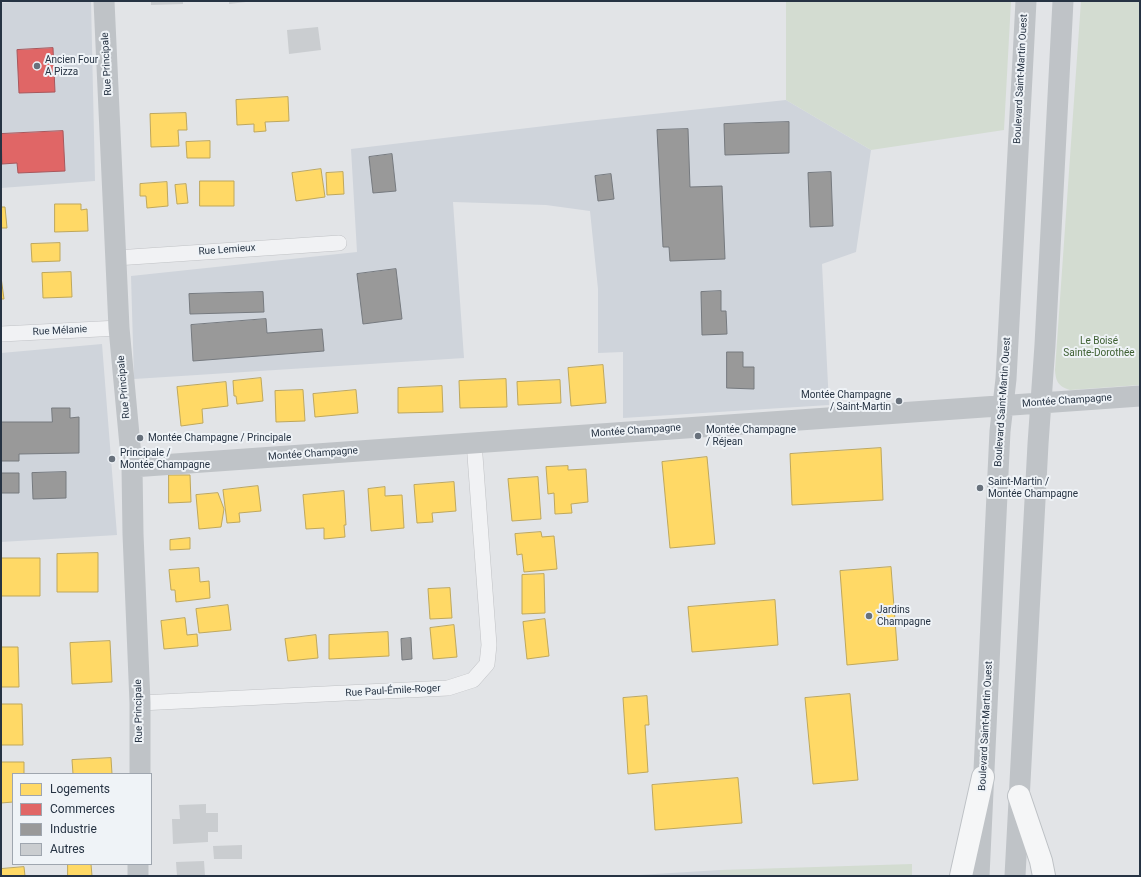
<!DOCTYPE html>
<html>
<head>
<meta charset="utf-8">
<style>
	body { margin:0 }
	#map { position:relative; width:1141px; height:877px; overflow:hidden; background:#e2e4e7; font-family:Roboto,sans-serif }
	canvas { display:block }
	.frame { position:absolute; inset:0; border:2px solid #263343; pointer-events:none }
	.legend { position:absolute; left:12px; top:773px; width:140px; height:92px; box-sizing:border-box; background:#eff3f7; border:1px solid #9fa6af; margin:0; padding:5px 7px; list-style:none; font-size:12px; color:#263343 }
	.legend li { display:flex; align-items:center; gap:8px; height:20px }
	.legend b { width:20px; border:1px solid #9fa6af }
</style>
</head>
<body>
<div id="map">
<canvas width="1141" height="877"></canvas>
<div class="frame"></div>
<ul class="legend">
<li><b style="height:11px;background:#ffd966"></b>Logements</li>
<li><b style="height:11px;background:#e06666"></b>Commerces</li>
<li><b style="height:11px;background:#999"></b>Industrie</li>
<li><b style="height:11px;background:#cacdd0"></b>Autres</li>
</ul>
</div>
<script>
const g = document.querySelector('canvas').getContext('2d');
g.lineJoin = 'round';
function fill(path, color) { g.fillStyle = color; g.fill(path, 'evenodd'); }
function trace(path, color, width, dash) { g.strokeStyle = color; g.lineWidth = width; g.lineCap = dash ? 'butt' : 'round'; g.setLineDash(dash || []); g.stroke(path); }
function write(font, color, halo, rows, align = 'center') {
  g.font = font + ' Roboto,sans-serif'; g.lineWidth = 4; g.setLineDash([]); g.textBaseline = 'middle'; g.strokeStyle = halo; g.fillStyle = color; for (const [text, x, y, turn = 0] of rows) {
    g.save(); g.translate(x, y); g.rotate((+turn || 0) * Math.PI / 180); g.textAlign = isNaN(turn) ? turn : align; if (halo) g.strokeText(text, 0, 0); g.fillText(text, 0, 0); g.restore();
  }
}
fill(new Path2D(`
	M 25,1 L 91,1 L 95,181 L 1,188 L 1,3 Z
	M 786,100 L 871,150 L 856,252 L 822,264 L 829,405 L 623,418 L 623,352 L 598,353 L 598,289 L 590,211 L 546,205 L 453,202 L 464,358 L 134,379 L 131,276 L 357,252 L 351,149 L 587,121 Z
	M 102,344 L 117,535 L 1,542 L 1,353 Z
	M 720,870 L 720,876 L 623,876 Z`), '#cfd4db');
fill(new Path2D(`
	M 786,1 L 1011,1 L 1004,130 L 871,150 L 786,100 Z
	M 1081,1 L 1140,1 L 1140,385 L 1070,390 C 1058,386 1056,382 1055,370 Z
	M 912,864 L 912,876 L 720,876 L 720,870 Z`), '#d3dcd1');
const homes = new Path2D(`
	M 288,97 L 289,121 L 265,122 L 266,131 L 254,132 L 254,124 L 237,125 L 236,100 Z
	M 186,113 L 187,130 L 178,130 L 179,146 L 151,147 L 150,114 Z
	M 210,141 L 210,158 L 187,158 L 186,142 Z
	M 321,169 L 325,197 L 296,201 L 292,173 Z
	M 343,172 L 344,194 L 327,195 L 326,173 Z
	M 200,181 L 234,181 L 234,206 L 200,206 Z
	M 167,182 L 168,206 L 147,208 L 146,196 L 140,196 L 140,184 Z
	M 186,184 L 188,203 L 177,204 L 175,185 Z
	M 55,204 L 81,204 L 81,210 L 87,209 L 88,231 L 55,232 Z
	M 1,207 L 5,207 L 7,228 L 1,228 Z
	M 60,243 L 60,261 L 32,262 L 31,244 Z
	M 71,272 L 72,297 L 43,298 L 42,273 Z
	M 1,277 L 4,299 L 1,299 Z
	M 603,365 L 606,403 L 571,406 L 568,368 Z
	M 261,378 L 263,401 L 237,404 L 236,396 L 234,396 L 233,381 Z
	M 506,379 L 507,407 L 460,408 L 459,381 Z
	M 560,380 L 561,403 L 518,405 L 517,382 Z
	M 226,382 L 228,406 L 202,409 L 203,423 L 181,426 L 177,387 Z
	M 442,386 L 443,412 L 398,413 L 398,388 Z
	M 303,390 L 305,421 L 276,422 L 275,391 Z
	M 356,390 L 358,413 L 315,417 L 313,394 Z
	M 881,448 L 883,500 L 792,505 L 790,454 Z
	M 707,457 L 715,544 L 670,548 L 662,462 Z
	M 568,466 L 568,470 L 586,469 L 588,502 L 571,504 L 572,513 L 555,514 L 554,493 L 548,494 L 546,467 Z
	M 169,475 L 190,475 L 191,502 L 169,503 Z
	M 538,477 L 541,519 L 512,521 L 508,479 Z
	M 454,482 L 456,511 L 432,513 L 433,522 L 417,523 L 414,485 Z
	M 258,486 L 261,511 L 239,513 L 240,522 L 227,523 L 223,490 Z
	M 385,487 L 385,496 L 402,495 L 404,528 L 371,531 L 368,489 Z
	M 344,491 L 346,525 L 344,525 L 345,537 L 324,539 L 324,528 L 306,529 L 303,495 Z
	M 218,493 L 224,509 L 221,527 L 199,529 L 196,495 Z
	M 541,532 L 542,537 L 554,536 L 557,569 L 524,572 L 522,554 L 517,555 L 515,534 Z
	M 190,538 L 190,549 L 170,550 L 170,540 Z
	M 98,553 L 98,592 L 57,592 L 57,554 Z
	M 1,558 L 40,558 L 40,596 L 1,596 Z
	M 891,567 L 898,660 L 847,665 L 840,571 Z
	M 199,568 L 200,582 L 209,581 L 210,598 L 176,602 L 175,590 L 171,590 L 169,570 Z
	M 544,574 L 545,613 L 522,614 L 522,575 Z
	M 450,588 L 452,618 L 430,619 L 428,589 Z
	M 775,600 L 778,645 L 692,652 L 688,607 Z
	M 228,605 L 231,630 L 199,633 L 196,609 Z
	M 185,618 L 187,635 L 197,634 L 198,646 L 164,649 L 161,621 Z
	M 545,619 L 549,656 L 527,659 L 523,622 Z
	M 454,625 L 457,657 L 433,659 L 430,628 Z
	M 388,632 L 389,656 L 329,659 L 329,635 Z
	M 316,635 L 318,658 L 288,661 L 285,639 Z
	M 110,641 L 112,682 L 72,684 L 70,643 Z
	M 1,647 L 18,647 L 19,687 L 1,687 Z
	M 850,694 L 858,780 L 813,784 L 805,698 Z
	M 647,696 L 649,725 L 645,725 L 648,772 L 628,774 L 623,698 Z
	M 1,704 L 22,704 L 23,745 L 1,745 Z
	M 111,758 L 112,774 L 73,774 L 72,760 Z
	M 1,762 L 24,762 L 24,774 L 13,774 L 13,802 L 1,803 Z
	M 738,778 L 742,823 L 655,830 L 652,785 Z
	M 68,864 L 91,864 L 92,876 L 68,876 Z
	M 24,867 L 25,876 L 1,876 L 1,869 Z`);
fill(homes, '#ffd966');
trace(homes, '#bea75c', 1);
const shops = new Path2D(`
	M 53,48 L 55,92 L 19,93 L 17,50 Z
	M 63,131 L 65,171 L 18,173 L 17,163 L 2,164 L 1,134 Z`);
fill(shops, '#e06666');
trace(shops, '#a8575c', 1);
const industry = new Path2D(`
	M 789,122 L 789,153 L 725,155 L 724,124 Z
	M 688,129 L 690,187 L 722,186 L 725,259 L 670,261 L 669,247 L 663,247 L 657,130 Z
	M 392,154 L 396,191 L 373,193 L 369,157 Z
	M 831,172 L 833,226 L 810,227 L 808,173 Z
	M 611,174 L 614,199 L 598,201 L 595,176 Z
	M 396,269 L 402,319 L 363,324 L 357,274 Z
	M 721,291 L 721,311 L 726,311 L 727,334 L 702,335 L 701,292 Z
	M 263,292 L 264,312 L 190,314 L 189,294 Z
	M 266,319 L 267,333 L 322,329 L 324,351 L 193,361 L 191,325 Z
	M 727,352 L 743,352 L 743,367 L 754,367 L 754,389 L 727,388 Z
	M 52,408 L 70,408 L 70,418 L 79,417 L 79,453 L 19,454 L 19,461 L 1,461 L 1,422 L 52,422 Z
	M 66,472 L 66,498 L 33,499 L 32,473 Z
	M 1,473 L 19,473 L 19,493 L 1,493 Z
	M 411,638 L 412,659 L 402,660 L 401,639 Z`);
fill(industry, '#999');
trace(industry, '#767a7f', 1);
fill(new Path2D(`
	M 151,1 L 183,1 L 183,4 L 151,5 Z
	M 229,1 L 246,1 L 246,2 L 229,4 Z
	M 318,27 L 321,50 L 289,54 L 287,30 Z
	M 206,804 L 206,813 L 218,813 L 218,832 L 208,832 L 208,842 L 173,844 L 172,819 L 180,819 L 179,805 Z
	M 242,845 L 242,859 L 214,859 L 213,846 Z
	M 204,861 L 205,876 L 177,876 L 176,862 Z`), '#cacdd0');
const street = new Path2D(`
	M 116,258 L 339,243
	M 1,334 L 119,328
	M 140,703 L 448,688 L 473,680 L 487,664 L 489,645 L 474,442`);
const primary = new Path2D(`
	M 1019,796 L 1041,861 L 1044,876
	M 961,876 L 983,777`);
trace(street, '#c0c2c5', 16);
trace(primary, '#bdc1c5', 24);
trace(street, '#f1f2f4', 15);
trace(new Path2D(`
	M 104,1 L 119,328 L 132,467 L 133,534 L 140,703 L 140,774
	M 132,467 L 1140,396
	M 138,876 L 138,864
	M 979,876 L 1000,431 L 1006,379 L 1026,1
	M 1015,876 L 1038,444 L 1045,345 L 1063,1`), '#bfc3c7', 21);
trace(primary, '#f5f6f7', 22);
for (const [x, y, r, color] of [
	[37,66,4,"#68717c"],
	[899,401,4,"#68717c"],
	[698,436,4,"#68717c"],
	[140,438,4,"#68717c"],
	[112,459,4,"#68717c"],
	[980,488,4,"#68717c"],
	[869,616,4,"#68717c"]
]) { const dot = new Path2D(); dot.arc(x, y, r, 0, 2 * Math.PI); g.fillStyle = color; g.fill(dot); trace(dot, '#eff3f7', 1.5); }
write('10px', '#263343', '#eff3f7', [
	["Ancien Four",45,60],
	["A Pizza",45,72],
	["Montée Champagne",891,395,"right"],
	["/ Saint-Martin",891,407,"right"],
	["Montée Champagne",706,430],
	["/ Réjean",706,442],
	["Montée Champagne / Principale",148,438],
	["Principale /",120,453],
	["Montée Champagne",120,465],
	["Saint-Martin /",988,482],
	["Montée Champagne",988,494],
	["Jardins",877,610],
	["Champagne",877,622]
], 'left');
write('10px', '#263343', '#eff3f7', [
	["Rue Principale",107,64,-93],
	["Boulevard Saint-Martin Ouest",1021,79,-87],
	["Rue Lemieux",227,250,-4],
	["Rue Mélanie",60,331,-3],
	["Rue Principale",124,387,-95],
	["Montée Champagne",1067,401,-4],
	["Boulevard Saint-Martin Ouest",1003,402,-86],
	["Montée Champagne",636,431,-4],
	["Montée Champagne",313,454,-4],
	["Rue Paul-Émile-Roger",393,691,-3],
	["Rue Principale",139,711,-91],
	["Boulevard Saint-Martin Ouest",986,726,-87]
]);
write('10px', '#3e6032', '#eff3f7', [
	["Le Boisé",1099,341],
	["Sainte-Dorothée",1099,353]
]);
</script>
</body>
</html>
